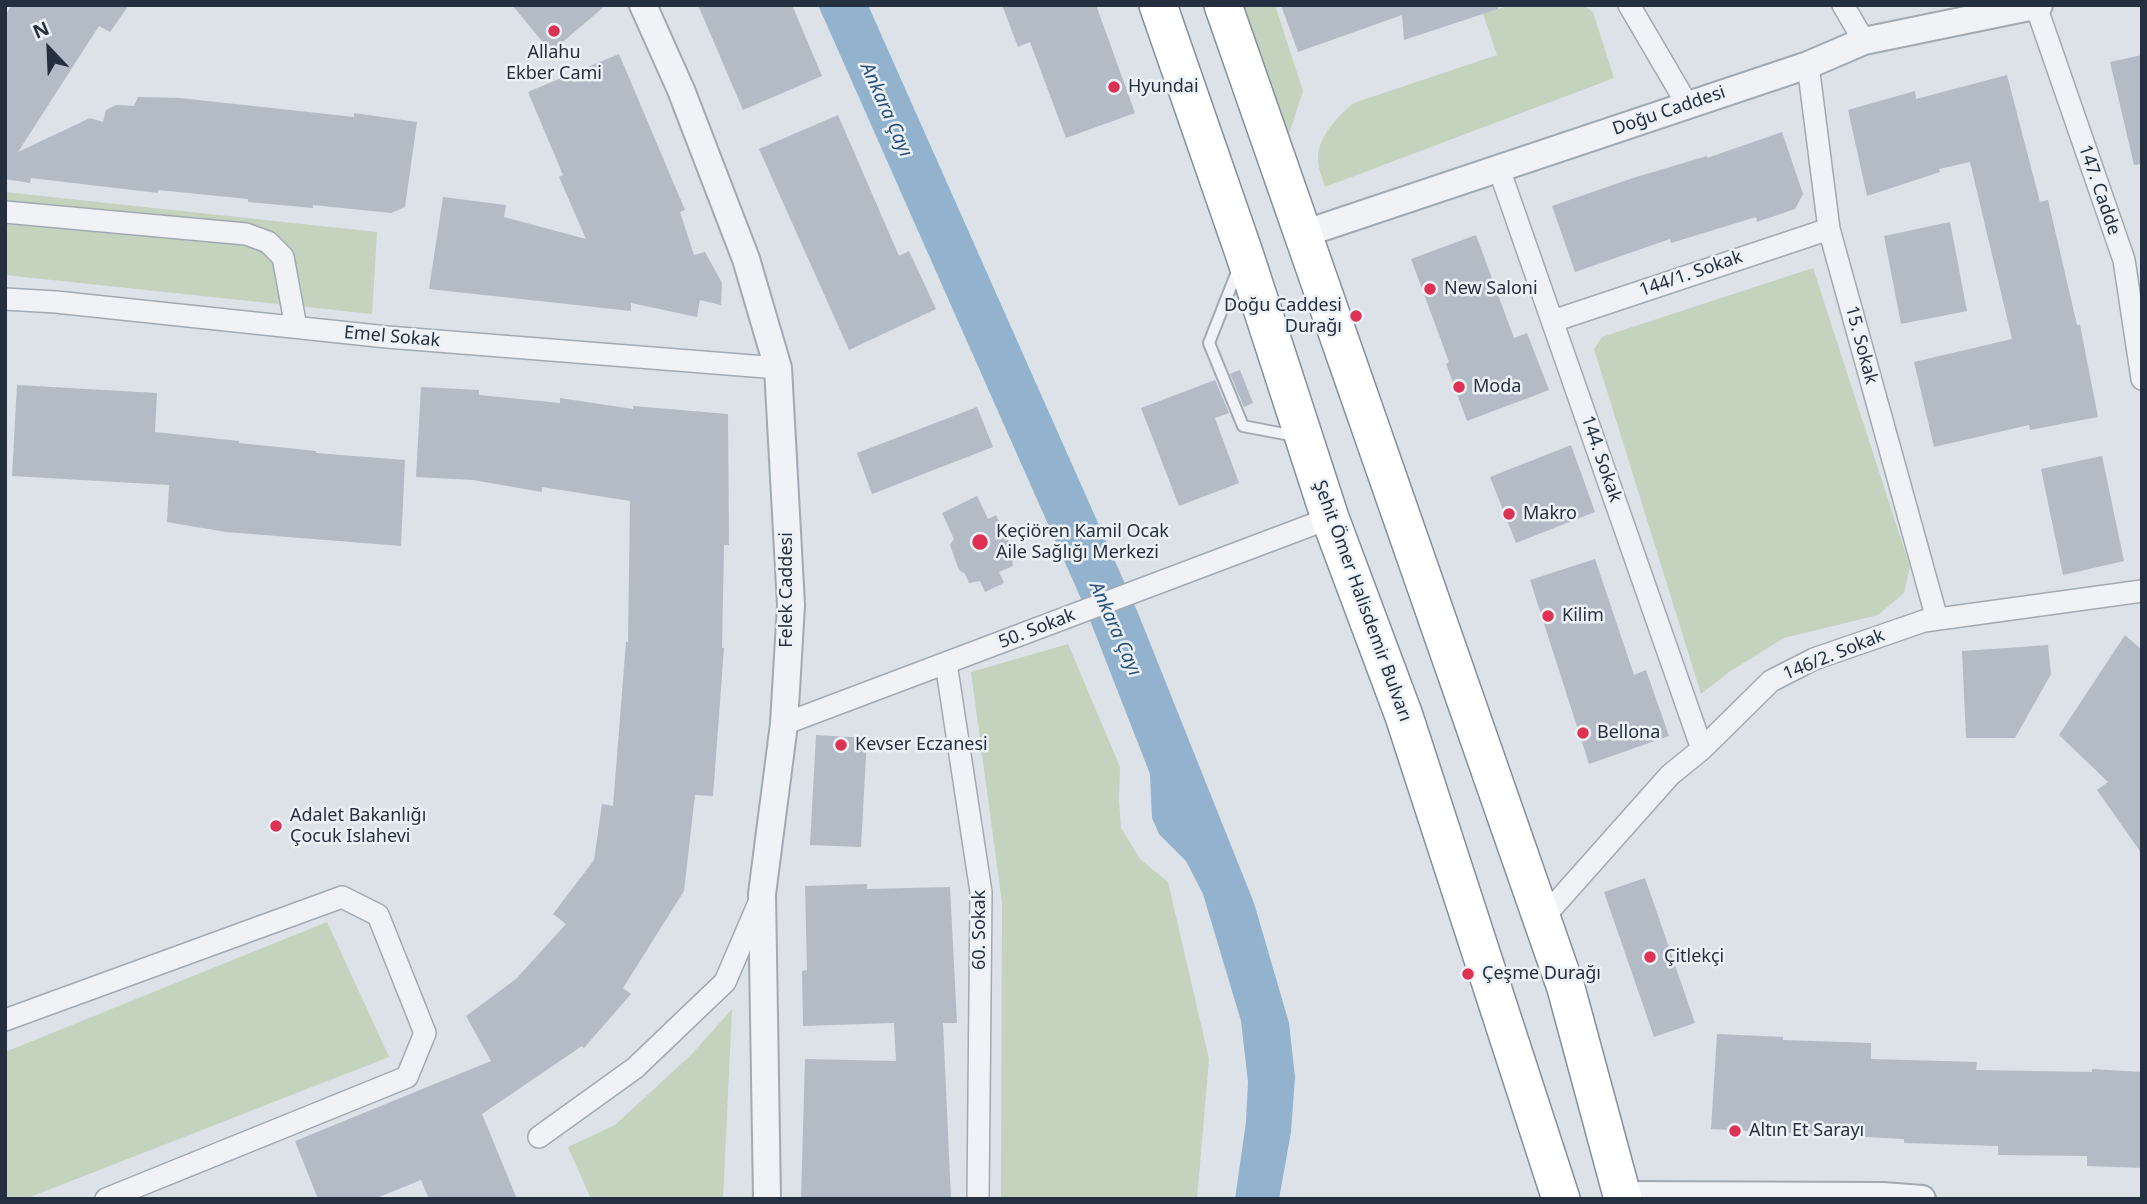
<!DOCTYPE html>
<html>
<head>
<meta charset="utf-8">
<style>
	body { margin:0 }
	#map { position:relative; width:2147px; height:1204px; overflow:hidden; background:#dce2e8; font-family:"Noto Sans",sans-serif }
	canvas { display:block }
	.frame { position:absolute; inset:0; border:7px solid #243040; pointer-events:none }
	.north { position:absolute; left:14px; top:14px; width:70px; height:70px; -webkit-text-stroke:5px #ecf1f6; paint-order:stroke; rotate:337deg; font-size:19px; font-weight:700; line-height:28px; text-align:center; color:#243040 }
	.north::after { content:''; display:block; margin:auto; width:24px; height:32px; background:#243040; clip-path:polygon(50% 0,100% 100%,50% 72%,0 100%) }
</style>
</head>
<body>
<div id="map">
<canvas width="2147" height="1204"></canvas>
<div class="frame"></div>
<div class="north">N</div>
</div>
<script>
const g = document.querySelector('canvas').getContext('2d');
g.lineJoin = 'round';
function fill(path, color) { g.fillStyle = color; g.fill(path, 'evenodd'); }
function trace(path, color, width, dash) { g.strokeStyle = color; g.lineWidth = width; g.lineCap = dash ? 'butt' : 'round'; g.setLineDash(dash || []); g.stroke(path); }
function write(font, color, halo, rows, align = 'center') {
  g.font = font + ' "Noto Sans",sans-serif'; g.lineWidth = 5; g.setLineDash([]); g.textBaseline = 'middle'; g.strokeStyle = halo; g.fillStyle = color; for (const [text, x, y, turn = 0] of rows) {
    g.save(); g.translate(x, y); g.rotate((+turn || 0) * Math.PI / 180); g.textAlign = isNaN(turn) ? turn : align; if (halo) g.strokeText(text, 0, 0); g.fillText(text, 0, 0); g.restore();
  }
}
fill(new Path2D(`
	M 1241,5 L 1275,5 L 1303,91 L 1287,140 Z
	M 1511,5 L 1583,5 L 1593,12 L 1614,78 L 1325,187 C 1323,179 1318,169 1318,160 C 1317,137 1338,116 1354,103 L 1497,55 L 1483,14 Z
	M 5,192 L 377,232 L 372,314 L 5,275 Z
	M 1813,268 L 1910,567 L 1904,593 L 1878,615 L 1784,638 L 1729,672 L 1701,694 L 1594,349 L 1602,337 Z
	M 1068,644 L 1120,767 L 1119,799 L 1121,828 L 1140,859 L 1168,882 L 1209,1059 L 1197,1199 L 1001,1199 L 1002,903 L 971,672 Z
	M 327,922 L 389,1057 L 25,1199 L 5,1199 L 5,1052 Z
	M 732,1009 L 723,1199 L 591,1199 L 568,1147 L 615,1125 L 692,1054 Z`), '#c3d3bd');
fill(new Path2D(`
	M 818,5 L 868,5 L 1138,613 L 1254,903 L 1289,1023 L 1295,1077 L 1291,1132 L 1279,1199 L 1235,1199 L 1246,1122 L 1248,1082 L 1241,1021 L 1203,894 L 1186,861 L 1159,834 L 1152,818 L 1150,774 L 1086,610 Z`), '#93b2cd');
fill(new Path2D(`
	M 12,5 L 129,5 L 110,32 L 99,26 L 18,152 L 90,118 L 103,122 L 106,110 L 116,105 L 134,106 L 138,97 L 180,98 L 354,117 L 354,113 L 417,122 L 405,207 L 391,213 L 313,205 L 313,208 L 248,202 L 248,199 L 158,190 L 158,193 L 31,178 L 30,183 L 5,179 L 5,16 Z
	M 512,5 L 606,5 L 551,52 Z
	M 698,5 L 792,5 L 822,76 L 743,110 Z
	M 1002,5 L 1096,5 L 1135,113 L 1066,138 L 1030,42 L 1018,47 Z
	M 1281,5 L 1498,5 L 1498,9 L 1404,40 L 1402,15 L 1298,52 Z
	M 619,54 L 685,210 L 680,212 L 694,255 L 705,252 L 722,283 L 721,305 L 700,300 L 697,317 L 631,303 L 631,311 L 429,289 L 443,197 L 506,205 L 504,217 L 586,239 L 559,177 L 563,175 L 528,92 Z
	M 2142,55 L 2142,164 L 2134,165 L 2110,62 Z
	M 2007,75 L 2040,202 L 2048,200 L 2077,325 L 2080,325 L 2098,417 L 2030,430 L 2029,425 L 1934,447 L 1914,362 L 2012,339 L 1970,162 L 1939,169 L 1940,172 L 1867,196 L 1848,110 L 1915,91 L 1916,99 Z
	M 838,115 L 899,256 L 909,251 L 936,309 L 849,350 L 759,149 Z
	M 1782,132 L 1803,194 L 1795,209 L 1757,222 L 1756,217 L 1671,243 L 1670,239 L 1575,272 L 1552,206 L 1633,178 L 1707,156 L 1707,158 Z
	M 1950,222 L 1967,311 L 1901,324 L 1884,236 Z
	M 1476,235 L 1514,338 L 1527,333 L 1549,390 L 1467,421 L 1446,364 L 1449,362 L 1411,259 Z
	M 1240,370 L 1253,403 L 1244,407 L 1230,374 Z
	M 1215,380 L 1229,413 L 1215,418 L 1239,483 L 1179,506 L 1141,408 Z
	M 17,385 L 157,393 L 155,432 L 239,441 L 239,443 L 316,451 L 316,453 L 405,460 L 401,546 L 226,532 L 167,522 L 169,485 L 12,476 Z
	M 421,387 L 479,390 L 479,395 L 560,403 L 560,398 L 633,409 L 633,406 L 728,414 L 729,545 L 724,545 L 722,648 L 724,648 L 713,796 L 695,795 L 684,891 L 623,988 L 631,994 L 584,1048 L 582,1046 L 482,1114 L 517,1199 L 429,1199 L 421,1180 L 374,1199 L 318,1199 L 295,1141 L 491,1061 L 466,1016 L 516,979 L 566,924 L 553,914 L 594,860 L 602,804 L 613,806 L 626,642 L 628,642 L 630,501 L 542,487 L 542,492 L 473,480 L 416,477 Z
	M 977,407 L 993,447 L 872,494 L 857,453 Z
	M 1571,445 L 1595,512 L 1516,543 L 1490,477 Z
	M 2102,456 L 2124,561 L 2063,575 L 2041,469 Z
	M 977,496 L 988,519 L 996,515 L 1011,547 L 1013,566 L 999,572 L 1004,583 L 985,592 L 980,581 L 969,583 L 965,574 L 959,570 L 950,545 L 954,539 L 942,513 Z
	M 1595,559 L 1634,675 L 1646,670 L 1669,736 L 1589,764 L 1530,580 Z
	M 2125,635 L 2142,650 L 2142,854 L 2097,790 L 2108,782 L 2059,735 Z
	M 2048,645 L 2051,674 L 2015,738 L 1966,738 L 1962,651 Z
	M 816,735 L 867,738 L 861,847 L 810,845 Z
	M 1645,878 L 1695,1023 L 1654,1037 L 1604,892 Z
	M 867,884 L 867,889 L 950,887 L 957,1023 L 943,1023 L 951,1199 L 801,1199 L 805,1059 L 896,1061 L 894,1023 L 803,1026 L 802,971 L 807,970 L 805,886 Z
	M 1717,1034 L 1783,1037 L 1783,1040 L 1871,1043 L 1871,1059 L 1977,1062 L 1976,1070 L 2092,1072 L 2092,1069 L 2142,1072 L 2142,1168 L 2087,1166 L 2087,1156 L 1998,1155 L 1998,1146 L 1904,1143 L 1904,1139 L 1711,1129 Z`), '#b3bbc6');
const service = new Path2D(`
	M 1238,269 L 1209,343 L 1243,426 L 1295,436`);
const minor = new Path2D(`
	M 1629,5 L 1687,104
	M 1843,5 L 1864,41
	M 2036,6 L 2124,260 L 2142,379
	M 1808,65 L 1829,229 L 1937,619
	M 1499,169 L 1702,749
	M 5,212 L 246,234 L 268,242 L 283,257 L 296,327
	M 5,299 L 56,302 L 387,337 L 778,368
	M 1553,321 L 1829,229
	M 946,663 L 981,892 L 978,1199
	M 784,724 L 1330,518
	M 1542,919 L 1670,775 L 1702,749 L 1771,681 L 1814,659 L 1924,621 L 2142,591
	M 5,1020 L 342,897 L 378,915 L 425,1033 L 407,1077 L 106,1199
	M 539,1137 L 635,1068 L 725,982 L 761,898`);
const tertiary = new Path2D(`
	M 643,5 L 681,90 L 746,259 L 778,368 L 791,605 L 784,724 L 762,894 L 767,1199
	M 1303,234 L 1808,65 L 1864,41 L 2039,5
	M 1622,1195 L 1883,1196 L 1922,1199`);
const trunk = new Path2D(`
	M 1158,5 L 1244,253 L 1330,518 L 1404,716 L 1561,1199
	M 1223,5 L 1566,988 L 1623,1199`);
trace(service, '#a1a9b2', 14);
trace(minor, '#a1a9b2', 24);
trace(tertiary, '#a1a9b2', 30);
trace(trunk, '#8290a0', 40);
trace(service, '#f0f2f6', 10);
trace(minor, '#f0f2f6', 21);
trace(tertiary, '#f0f2f6', 26);
trace(trunk, '#fff', 37);
for (const [x, y, r, color] of [
	[554,31,7,"#dd3254"],
	[1114,87,7,"#dd3254"],
	[1430,289,7,"#dd3254"],
	[1356,316,7,"#dd3254"],
	[1459,387,7,"#dd3254"],
	[1509,514,7,"#dd3254"],
	[980,542,9,"#dd3254"],
	[1548,616,7,"#dd3254"],
	[1583,733,7,"#dd3254"],
	[841,745,7,"#dd3254"],
	[276,826,7,"#dd3254"],
	[1650,957,7,"#dd3254"],
	[1468,974,7,"#dd3254"],
	[1735,1131,7,"#dd3254"]
]) { const dot = new Path2D(); dot.arc(x, y, r, 0, 2 * Math.PI); g.fillStyle = color; g.fill(dot); trace(dot, '#ecf1f6', 2.5); }
write('18px', '#243040', '#ecf1f6', [
	["Allahu",554,53,"center"],
	["Ekber Cami",554,74,"center"],
	["Hyundai",1128,87],
	["New Saloni",1444,289],
	["Doğu Caddesi",1342,306,"right"],
	["Durağı",1342,327,"right"],
	["Moda",1473,387],
	["Makro",1523,514],
	["Keçiören Kamil Ocak",996,532],
	["Aile Sağlığı Merkezi",996,553],
	["Kilim",1562,616],
	["Bellona",1597,733],
	["Kevser Eczanesi",855,745],
	["Adalet Bakanlığı",290,816],
	["Çocuk Islahevi",290,837],
	["Çitlekçi",1664,957],
	["Çeşme Durağı",1482,974],
	["Altın Et Sarayı",1749,1131]
], 'left');
write('18px', '#243040', '#ecf1f6', [
	["Doğu Caddesi",1669,111,-19],
	["147. Cadde",2099,190,71],
	["144/1. Sokak",1691,274,-19],
	["Emel Sokak",392,337,5],
	["15. Sokak",1861,345,75],
	["144. Sokak",1601,459,71],
	["Felek Caddesi",787,590,-90],
	["Şehit Ömer Halisdemir Bulvarı",1362,601,70],
	["50. Sokak",1037,629,-21],
	["146/2. Sokak",1834,655,-22],
	["60. Sokak",980,930,-90]
]);
write('italic 19px', '#2a5179', '#ecf1f6', [
	["Ankara Çayı",886,110,66],
	["Ankara Çayı",1115,629,66]
]);
</script>
</body>
</html>
